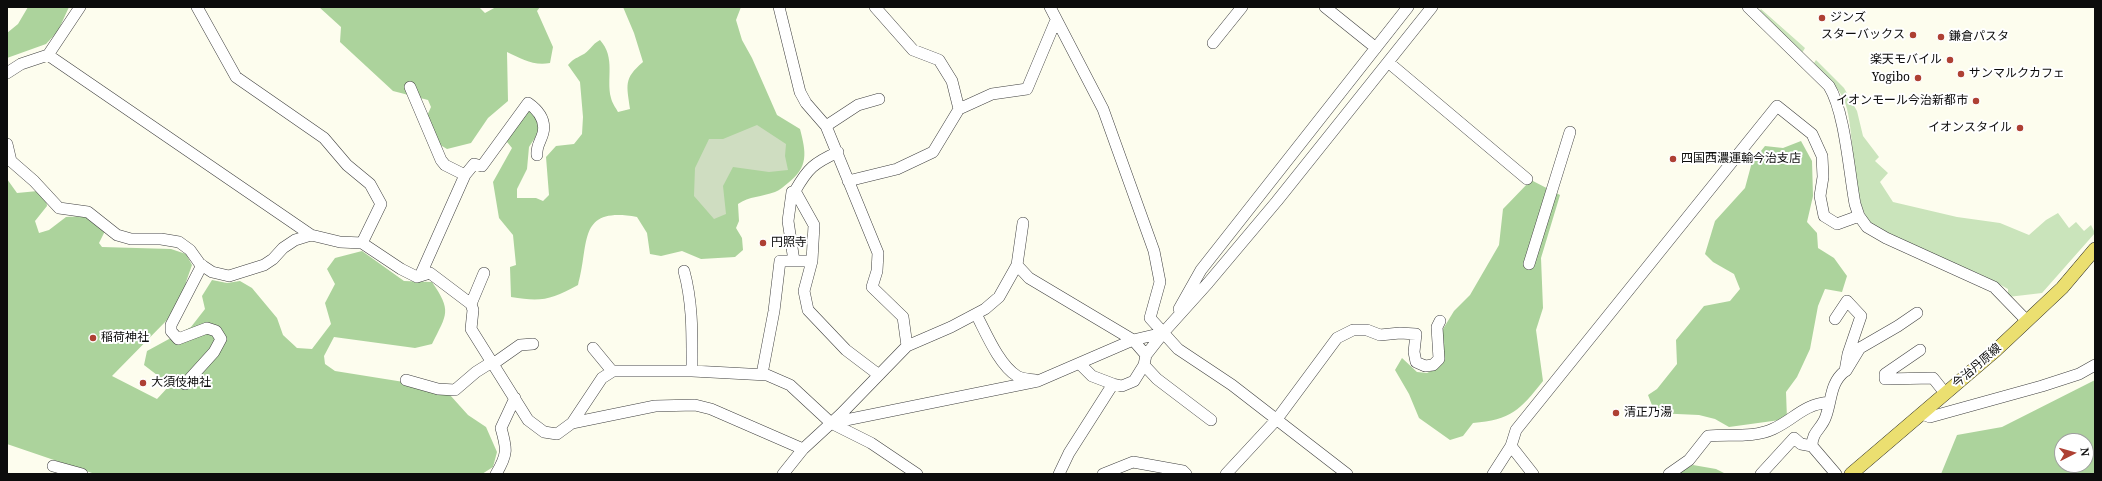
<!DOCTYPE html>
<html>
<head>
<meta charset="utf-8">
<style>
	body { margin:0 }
	#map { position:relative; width:2102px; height:481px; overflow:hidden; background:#fdfdee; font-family:"Noto Serif",serif }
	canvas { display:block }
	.frame { position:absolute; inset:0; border:8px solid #0c0c0c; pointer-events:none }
	.north { position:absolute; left:2054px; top:433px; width:40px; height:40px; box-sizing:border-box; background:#fff; border:1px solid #9e9e9e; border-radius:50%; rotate:84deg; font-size:11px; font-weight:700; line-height:16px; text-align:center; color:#0c0c0c }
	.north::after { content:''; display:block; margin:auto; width:14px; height:18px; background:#ae4033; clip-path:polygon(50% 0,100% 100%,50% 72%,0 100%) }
</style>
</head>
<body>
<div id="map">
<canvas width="2102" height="481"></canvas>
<div class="frame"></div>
<div class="north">N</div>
</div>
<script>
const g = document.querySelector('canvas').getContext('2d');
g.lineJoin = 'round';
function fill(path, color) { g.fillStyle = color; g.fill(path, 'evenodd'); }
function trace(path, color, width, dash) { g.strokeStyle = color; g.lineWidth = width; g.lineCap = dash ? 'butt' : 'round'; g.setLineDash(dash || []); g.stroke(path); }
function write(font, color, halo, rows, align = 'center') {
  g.font = font + ' "Noto Serif","Noto Sans JP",serif'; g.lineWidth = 4; g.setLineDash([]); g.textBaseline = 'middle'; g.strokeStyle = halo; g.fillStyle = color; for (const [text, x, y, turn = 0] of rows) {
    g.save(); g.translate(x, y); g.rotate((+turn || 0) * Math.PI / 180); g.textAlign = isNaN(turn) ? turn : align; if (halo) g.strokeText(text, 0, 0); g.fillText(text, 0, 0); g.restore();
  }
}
fill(new Path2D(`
	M 1761,9 L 1805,48 L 1802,53 L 1758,13 Z
	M 1816,60 L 1844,88 L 1857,111 L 1863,136 L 1879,157 L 1875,161 L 1888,173 L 1880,182 L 1893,202 L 1957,217 L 2000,223 L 2029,235 L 2046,220 L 2058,213 L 2069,228 L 2076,222 L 2084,231 L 2091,225 L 2095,233 L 2042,293 L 2008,297 L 2008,289 C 1973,268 1934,257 1897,239 C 1890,236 1878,233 1873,227 C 1851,202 1855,141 1847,109 C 1843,90 1826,76 1814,63 Z`), '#cae4bb');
fill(new Path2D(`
	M 28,7 L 69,7 L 58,31 L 46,44 L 7,58 L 7,33 L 18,24 Z
	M 319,7 L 479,7 L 485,13 L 496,7 L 540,7 L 537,11 L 553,47 L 550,63 C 533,66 522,59 507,52 L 508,101 L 488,118 L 471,143 L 447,149 L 437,143 L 426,118 L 431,107 L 428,100 L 393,91 L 340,42 L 341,27 Z
	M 623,7 L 741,7 L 736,20 L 742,40 L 752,58 L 777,115 L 800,129 C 806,152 809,167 788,183 C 784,186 780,190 775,192 C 762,197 749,196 738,204 L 739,221 L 736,228 L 742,238 L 743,250 L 735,257 L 701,259 L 682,251 L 661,256 L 650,254 L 647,233 L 637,217 C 576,206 590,244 578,285 C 551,300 541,302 511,297 L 510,267 L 516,265 L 513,235 L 499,218 L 493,182 L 512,148 L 503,137 L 527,105 L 540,121 L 538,133 L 529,147 L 527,169 L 517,189 L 517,198 L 536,198 L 543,201 L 549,195 L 546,157 L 556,146 L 574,144 L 582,134 L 583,117 L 580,82 L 568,65 C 573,59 575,59 582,55 C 589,52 592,44 600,40 C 616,58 606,78 611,98 C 612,103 616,108 618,112 L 630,109 C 627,85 623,79 643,62 L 634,33 Z
	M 1801,141 L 1812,161 L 1813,196 L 1807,222 L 1817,233 L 1818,248 L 1834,258 L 1847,276 L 1842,292 L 1825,289 L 1818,306 L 1810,349 L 1797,377 L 1786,392 L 1787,419 L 1729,427 L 1715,419 L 1699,415 L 1655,413 L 1648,395 L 1657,389 L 1677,364 L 1676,340 L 1704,306 L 1730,301 L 1740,289 L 1734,274 L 1713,262 L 1705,254 L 1715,221 L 1745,188 L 1752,162 L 1765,146 L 1783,148 Z
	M 7,179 L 17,193 L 38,191 L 46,199 L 47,206 L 35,221 L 39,233 L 49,230 L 66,217 L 87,216 L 105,231 L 99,243 L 102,247 L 171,249 L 186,254 L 192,265 L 186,282 L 184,300 L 169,318 L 112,376 L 157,399 L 170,385 L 144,365 L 147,351 L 191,327 L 205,309 L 202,296 L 212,280 L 227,283 L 240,281 L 252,288 L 277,318 L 283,335 L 297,348 L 312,349 L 331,324 L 325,303 L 335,284 L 327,269 L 335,258 L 362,251 L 404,281 L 432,282 C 452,311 447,314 432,344 L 415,348 L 334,337 L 324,356 L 325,364 L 335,371 L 410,383 L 450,395 L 468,415 L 486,427 L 497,452 L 493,467 L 482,474 L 95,474 L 7,444 Z
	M 1531,180 L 1560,195 L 1541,258 L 1543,308 L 1536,330 L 1543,381 C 1520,410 1511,420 1473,423 L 1463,436 L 1450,440 L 1419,418 L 1409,394 L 1395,370 L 1402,358 L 1417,372 L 1427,373 L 1439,367 L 1443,329 L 1454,311 L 1470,295 L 1499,245 L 1503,209 Z
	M 2095,380 L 2095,474 L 1941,474 L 1957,435 L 2002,427 ZM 2062,441 L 2086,441 L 2086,465 L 2062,465 Z
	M 1693,465 L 1716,469 L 1726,474 L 1675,474 Z`), '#acd39c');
fill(new Path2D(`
	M 757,125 L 786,144 L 785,156 L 788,170 L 769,172 L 733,167 L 723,186 L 726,214 L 714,219 L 694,196 L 695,168 L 709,139 L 723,139 Z`), '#cfddc1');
const minor = new Path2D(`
	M 197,7 L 236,77 L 324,138 L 347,165 L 370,184 L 381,204 L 362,243
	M 779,7 L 800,92 L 806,103 L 826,126 L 878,253 L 877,271 L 872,287 L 903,317 L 907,346
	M 875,7 L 913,50 L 939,60 L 952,81 L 959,109
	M 1050,7 L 1103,109 L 1154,251 L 1160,282 L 1150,318 L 1178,349 L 1232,385 L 1347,474
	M 1325,7 L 1376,48
	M 1748,7 L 1829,86 C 1845,112 1849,172 1855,204 L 1859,216 L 1867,227 L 1886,238 L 1994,287 L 2027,321
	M 1213,43 L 1242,7
	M 48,55 L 311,235 L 340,242 L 362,243 L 401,269 L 417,277 L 430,273 L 471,304 L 473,310 L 471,329 L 528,420 L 544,432 L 557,434 L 572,423 L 602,378 L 613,371 L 692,371 L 767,375 L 790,385 L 831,423 L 871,443 L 917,474
	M 1388,62 L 1527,179
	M 7,73 L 21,64 L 48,55 L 80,7
	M 410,87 L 441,160 L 445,165 L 465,175
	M 826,126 L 858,105 L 879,99
	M 7,144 L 11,161 L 34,181 L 59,208 L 88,212 L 117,235 L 131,239 L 161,239 L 179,242 L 190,250 L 200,264 L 212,272 L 229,276 L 264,265 L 273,259 L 283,248 L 295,240 L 311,235
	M 848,181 L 897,169 L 933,152 L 959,109 L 992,94 L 1027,89 L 1056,20
	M 794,261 L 788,221 L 792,192 L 795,191 C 808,168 814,163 838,152
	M 812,261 L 804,291 L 808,310 L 846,350 L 879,375
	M 1529,264 L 1570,132
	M 1017,265 L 1023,223
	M 684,271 C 693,304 692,336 692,371
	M 420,276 L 465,175 L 474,164 L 482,166 L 528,103 C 538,110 546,120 543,133 C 541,141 536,146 537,155
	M 471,304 L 484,273
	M 1179,309 L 1201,270 L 1408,7
	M 976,314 C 986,333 999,365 1017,376 C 1022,379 1029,379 1035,380
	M 1835,319 L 1847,301 L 1861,316 L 1848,354 L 1845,371 C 1830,383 1832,399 1826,416 C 1822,429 1812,431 1812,446 L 1836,474
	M 593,348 L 612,371
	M 1920,350 L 1885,374 L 1885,379 L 1933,378 L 1945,393
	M 493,364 L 520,345 L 533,344
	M 1144,365 L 1157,379 L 1211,420
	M 1846,371 L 1860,348 L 1898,326 L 1917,313
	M 762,374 L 774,311 L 780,261 L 812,261 L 814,225 L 795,191
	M 406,380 L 438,389 L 455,390 L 476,372 L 492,362
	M 185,384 L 214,352 L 221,339 L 216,331 L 207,328 L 178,339 L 171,331 L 171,325 L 202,265
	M 1113,384 L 1122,386 L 1134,381 L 1144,365 L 1146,355 L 1164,332
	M 1922,414 L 1930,417 L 2042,386 L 2079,374 L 2095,365
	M 572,423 L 655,406 L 695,405 L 711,409 L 803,449
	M 831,423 L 1038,381 L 1133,340 L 1163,333 L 1208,283 L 1277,201 L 1432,7
	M 1511,446 L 1533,474
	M 53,466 L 82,474
	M 496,474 C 508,454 507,449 501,428 L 515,398
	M 783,474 L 803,449 L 841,414 L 907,346 L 951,327 L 985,309 L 999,297 L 1017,265 L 1029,278 L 1133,340 L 1146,355
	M 1059,474 L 1069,453 L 1113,384 L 1092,376 L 1080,364
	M 1103,474 L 1133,462 L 1183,471 L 1186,474
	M 1226,474 L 1277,419 L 1337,338 L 1353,330 L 1367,330 L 1380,335 L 1400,333 L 1416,334 L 1414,352 L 1416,362 L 1425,366 L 1433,365 L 1439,359 L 1437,327 L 1440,321
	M 1493,474 L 1511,446 L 1516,430 L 1777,106 L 1812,134 L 1822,156 L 1823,177 L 1820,196 L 1824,216 L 1837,224 L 1859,216
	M 1669,474 L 1689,460 L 1708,436 C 1729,434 1754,438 1773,429 C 1795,419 1802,405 1829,402
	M 1761,474 L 1794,438 L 1801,444 L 1812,446`);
const major = new Path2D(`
	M 1851,474 L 1995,351 L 2062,288 L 2095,249`);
trace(minor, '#3f3f3f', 12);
trace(major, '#1d1d1d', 14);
trace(minor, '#fff', 11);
trace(major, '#ebdf70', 13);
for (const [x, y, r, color] of [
	[1822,18,4,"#ae4033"],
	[1913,35,4,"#ae4033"],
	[1941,37,4,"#ae4033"],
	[1950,60,4,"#ae4033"],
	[1961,74,4,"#ae4033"],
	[1918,78,4,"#ae4033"],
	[1976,101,4,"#ae4033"],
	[2020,128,4,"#ae4033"],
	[1673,159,4,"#ae4033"],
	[763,243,4,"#ae4033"],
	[93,338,4,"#ae4033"],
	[143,383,4,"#ae4033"],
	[1616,413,4,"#ae4033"]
]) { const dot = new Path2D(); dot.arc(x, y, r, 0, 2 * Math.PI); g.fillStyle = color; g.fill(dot); trace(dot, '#fff', 1.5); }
write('12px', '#0c0c0c', '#fff', [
	["ジンズ",1830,18],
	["スターバックス",1905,35,"right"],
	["鎌倉パスタ",1949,37],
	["楽天モバイル",1942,60,"right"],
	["サンマルクカフェ",1969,74],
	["Yogibo",1910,78,"right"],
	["イオンモール今治新都市",1968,101,"right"],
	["イオンスタイル",2012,128,"right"],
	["四国西濃運輸今治支店",1681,159],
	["円照寺",771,243],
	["稲荷神社",101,338],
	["大須伎神社",151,383],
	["清正乃湯",1624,413]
], 'left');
write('12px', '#0c0c0c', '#fff', [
	["今治丹原線",1977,366,-41]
]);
</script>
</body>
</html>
